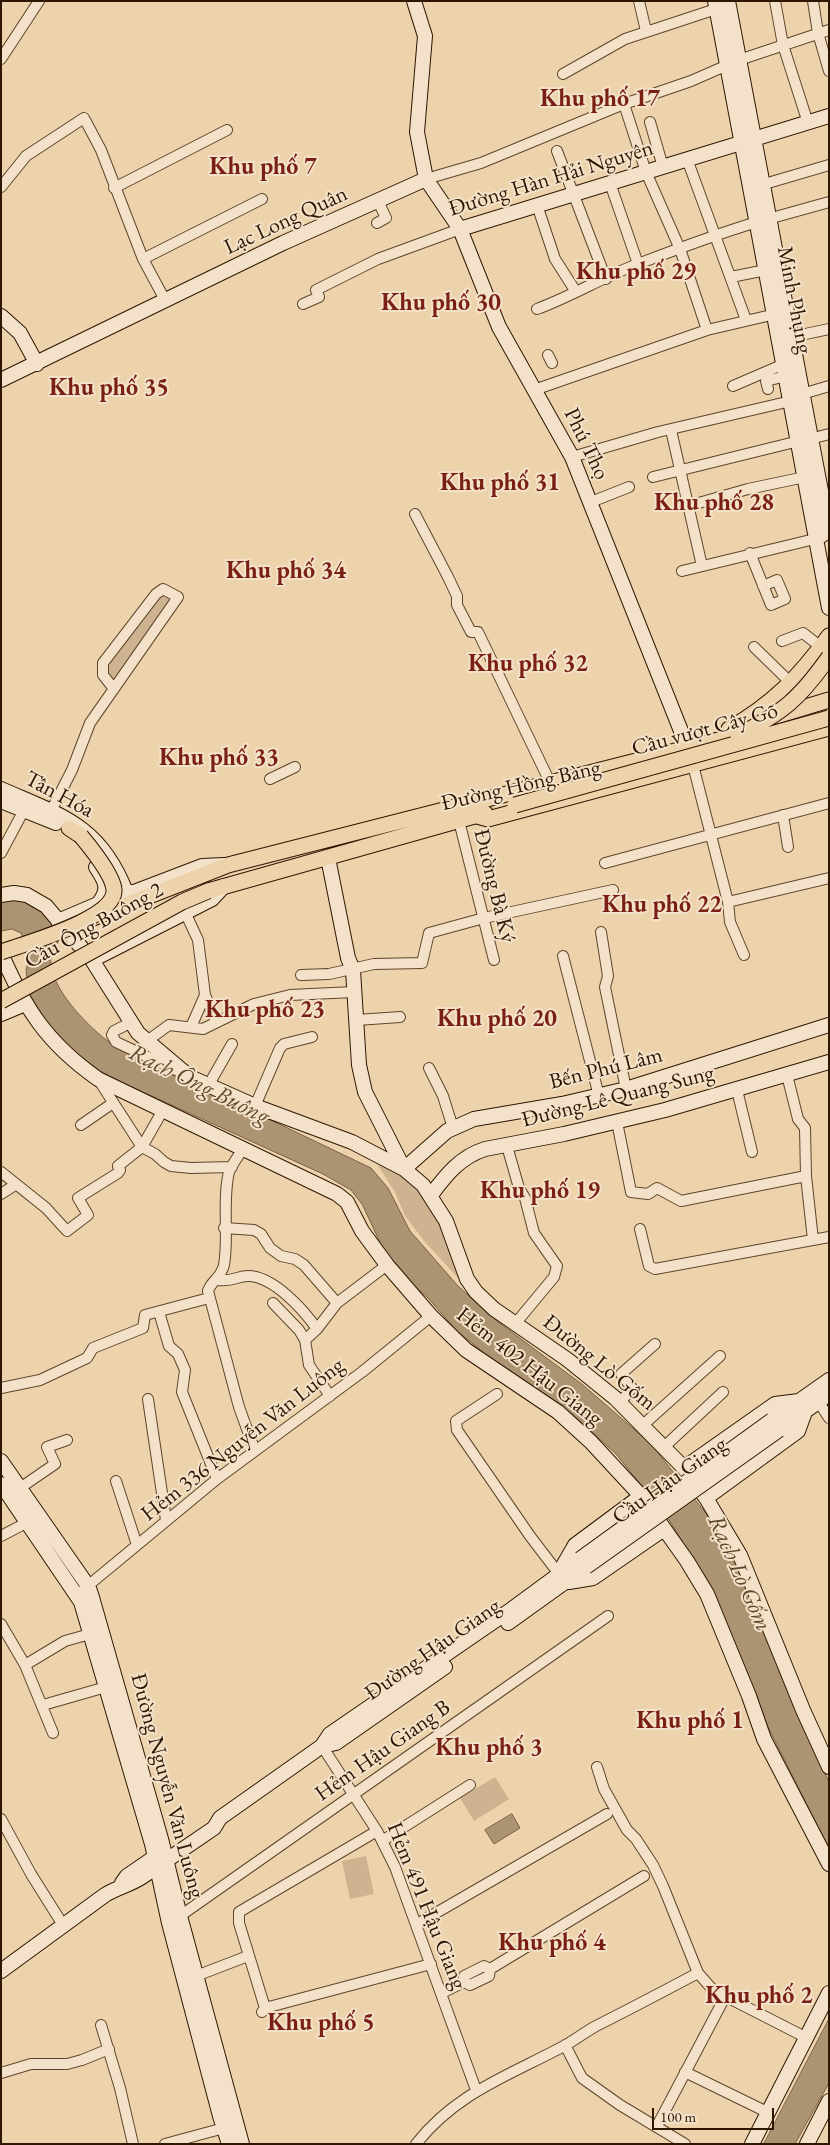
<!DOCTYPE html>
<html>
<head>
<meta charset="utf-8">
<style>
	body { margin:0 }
	#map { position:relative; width:830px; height:2145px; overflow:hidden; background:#edd3ac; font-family:"EB Garamond",serif }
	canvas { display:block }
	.frame { position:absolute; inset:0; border:2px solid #2f1600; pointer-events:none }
	.scale { position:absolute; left:652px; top:2108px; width:122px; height:22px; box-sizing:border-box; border:2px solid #2f1600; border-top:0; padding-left:6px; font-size:15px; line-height:18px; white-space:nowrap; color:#2f1600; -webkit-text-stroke:4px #f3e2c9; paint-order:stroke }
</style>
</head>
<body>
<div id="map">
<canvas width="830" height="2145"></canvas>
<div class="frame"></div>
<div class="scale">100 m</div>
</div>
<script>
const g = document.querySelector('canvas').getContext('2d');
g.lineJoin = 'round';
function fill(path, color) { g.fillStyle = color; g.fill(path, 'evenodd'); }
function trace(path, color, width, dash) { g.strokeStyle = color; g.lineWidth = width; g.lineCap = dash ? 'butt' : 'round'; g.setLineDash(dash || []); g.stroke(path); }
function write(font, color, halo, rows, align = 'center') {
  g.font = font + ' "EB Garamond",serif'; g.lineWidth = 4; g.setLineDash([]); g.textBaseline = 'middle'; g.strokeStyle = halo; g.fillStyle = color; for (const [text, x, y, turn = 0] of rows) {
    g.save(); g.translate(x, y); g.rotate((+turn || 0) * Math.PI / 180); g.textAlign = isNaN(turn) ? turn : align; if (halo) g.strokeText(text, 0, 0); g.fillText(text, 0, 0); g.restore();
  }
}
fill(new Path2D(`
	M 161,594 L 173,598 L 111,682 L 106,673 L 106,664 Z
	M 377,1164 C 393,1171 412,1178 423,1191 C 445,1216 458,1261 471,1292 L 425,1242 L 405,1216 L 395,1192 Z
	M 495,1777 L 509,1799 L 474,1821 L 460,1798 Z
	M 366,1856 L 374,1894 L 350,1899 L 342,1861 Z`), '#cdb38f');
const water = new Path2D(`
	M 26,899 C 47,913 51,918 58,942 C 55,947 52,952 51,957 C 47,986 90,1029 112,1044 L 371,1168 L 388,1188 L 410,1231 L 458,1286 L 498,1322 L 583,1385 L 651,1444 L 712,1521 L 735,1558 L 798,1716 L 829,1782 L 829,1849 L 768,1727 L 712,1589 L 669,1520 L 616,1454 L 572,1414 L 490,1358 L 456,1330 L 427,1297 L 408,1281 L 384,1251 L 362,1204 L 351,1190 L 323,1174 L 123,1083 L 102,1072 L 73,1051 L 48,1023 L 29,998 L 26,970 L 30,954 L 21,933 L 12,929 L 1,931 L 1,900 Z
	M 512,1814 L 520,1828 L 494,1844 L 485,1830 Z
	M 829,2019 L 829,2083 L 795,2144 L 764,2144 Z`);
fill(water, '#ac9372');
trace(water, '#7a6144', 1);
const street = new Path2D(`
	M 639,1 L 646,31
	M 775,1 L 783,45 L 808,123
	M 813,1 L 818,33 L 829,71
	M 1,59 L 39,1
	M 563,74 L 625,39 L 716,9
	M 624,104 L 646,172 L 680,249 L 707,330
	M 650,122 L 663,167
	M 557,151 L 606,279
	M 687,159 L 746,320
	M 426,179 L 481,163 L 624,104 L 691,81 L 739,60 L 829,30
	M 610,183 L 638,264
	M 761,185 L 829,165
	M 1,187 L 26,156 L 84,118 L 101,150 L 143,259 L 165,300
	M 114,188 L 227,130
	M 537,205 L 555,259 L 576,292
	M 768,219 L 829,202
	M 377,223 L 386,218 L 378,201
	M 143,259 L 262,199
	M 731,277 L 766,270
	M 303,304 L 319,297 L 316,290 L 378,259 L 460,229
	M 537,309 C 572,296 603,277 638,264 C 677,249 717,234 757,222
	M 791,337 L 829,329
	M 548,355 L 552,363
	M 733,386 L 784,364
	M 768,389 L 766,381 L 786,376
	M 534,390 L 707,330 L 780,313
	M 802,394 L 829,386
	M 671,430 L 702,566
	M 810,439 L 829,434
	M 572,457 L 658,432 L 791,401
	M 653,477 L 799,441
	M 591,502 L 629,487
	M 688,506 L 748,489 L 805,477
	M 415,514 L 448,577 L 457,596 L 457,605 L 471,632 L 478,632 L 547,776
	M 750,553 L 771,605 L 785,599 L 777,580 L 763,586
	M 682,571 L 823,537
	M 782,641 L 803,633 L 821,647
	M 754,647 L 791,683
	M 693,765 L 728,902 L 730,922 L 744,955
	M 270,779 L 295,767
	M 51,811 L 72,770 L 90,723 L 178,597 L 163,589 L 156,594 L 103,663 L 103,675 L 114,689
	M 783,815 L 788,847
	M 459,821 L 494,960
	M 1,853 L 24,810
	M 605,863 L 829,803
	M 728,902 L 829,878
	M 185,912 L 198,940 L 205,995 L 216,1021
	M 601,932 L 608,976 L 605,987 L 626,1089
	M 563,956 L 599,1096
	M 301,975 L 329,974 L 374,964 L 422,963 L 429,933 L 484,918 L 613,890
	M 357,1020 L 400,1017
	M 130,1023 L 114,1031 L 112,1035 L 116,1042 L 178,1071
	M 191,1027 L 205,995
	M 147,1041 L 169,1025 L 203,1029 L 254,1004 L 290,995 L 354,992
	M 429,1068 L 443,1096 L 453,1128
	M 787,1075 L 798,1119 L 805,1128 L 806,1176 L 813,1240
	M 98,1079 L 142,1147 L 155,1154 L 164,1162 L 171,1166 L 191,1168 L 232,1167
	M 208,1086 L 232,1044
	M 737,1090 L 752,1152
	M 255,1106 L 280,1048 L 284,1044 L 312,1037
	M 617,1122 L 631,1192 L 648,1194 L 657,1188 L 681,1201 L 806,1176
	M 81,1125 L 113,1103
	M 507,1146 L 519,1188 L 525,1198 L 534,1233 L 557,1266 L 554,1277 L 515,1324
	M 243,1148 C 239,1156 232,1164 229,1172 C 222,1200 229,1237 224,1265 C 221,1278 211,1281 208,1291 L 239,1407 L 255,1451
	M 1,1172 L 46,1208 L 67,1231 L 88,1215 L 78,1198 L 118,1173 L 120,1170 L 118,1166 L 142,1147 L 163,1110
	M 1,1194 L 15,1185
	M 224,1228 L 254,1230 L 261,1234 L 270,1248 L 281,1256 L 295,1259 L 304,1265 L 337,1303
	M 640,1229 L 649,1266 L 655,1269 L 829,1237
	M 218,1280 C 233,1282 237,1276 248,1276 C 273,1276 303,1309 317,1329
	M 273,1303 L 299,1330 L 305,1340 L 309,1365 L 330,1396
	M 159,1312 L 169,1346 L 178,1354 L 185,1370 L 182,1392 L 217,1479
	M 305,1340 L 317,1329 L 337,1303 L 387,1265
	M 1,1388 L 40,1380 L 87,1358 L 93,1348 L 143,1328 L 145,1315 L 209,1298
	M 497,1394 L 456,1421 L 457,1430 L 530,1536 L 559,1574
	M 148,1399 L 166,1520
	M 818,1401 L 829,1418
	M 620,1403 L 632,1388 L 621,1374 L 655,1344
	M 643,1425 L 720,1356
	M 664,1447 L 723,1392
	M 116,1481 L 137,1545
	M 20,1488 L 55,1464 L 47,1447 L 67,1440
	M 1,1536 L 28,1522
	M 84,1589 L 217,1479 L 362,1372 L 431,1316
	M 1,1624 L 25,1665 L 53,1733
	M 25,1665 L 65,1641 L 90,1634
	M 43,1705 L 106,1687
	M 322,1746 L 377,1831 L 395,1867 L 476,2090
	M 597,1767 L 604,1789 L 627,1830 L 636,1839 L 653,1865 L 663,1886 L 698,1973 L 713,1990 L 807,2038
	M 1,1819 L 31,1874 L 63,1925
	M 382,1841 L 470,1785
	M 180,1916 L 608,1616
	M 417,1924 L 607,1814
	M 196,1976 L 248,1956
	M 464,1982 L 470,1985 L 489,1976 L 490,1969 L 644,1876
	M 464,1982 L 464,1976 L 484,1966 L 490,1969
	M 442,1993 L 464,1982
	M 265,2008 L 239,1923 L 239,1912 L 377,1831
	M 262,2012 L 265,2008 L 431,1964
	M 101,2025 L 120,2088 L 133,2144
	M 565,2045 L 582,2078 L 620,2105 L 685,2144
	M 685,2072 L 769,2113
	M 1,2073 L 31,2064 L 67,2064 L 82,2060 L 109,2049
	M 657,2126 L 725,1997
	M 165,2144 L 224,2128
	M 416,2144 C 456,2093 508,2076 564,2046 C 575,2040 585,2032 596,2026 C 630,2009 664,1991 698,1973`);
const secondary = new Path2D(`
	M 414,1 L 425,36 L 417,132 L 426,179 L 460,229 L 499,327 L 572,457 L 685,741
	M 715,1 L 829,608
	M 728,1 L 829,533
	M 460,229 L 829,116
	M 1,316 L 20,333 L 37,364
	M 1,380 L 283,243 L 426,179
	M 1,789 C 62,816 100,825 126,892
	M 1,801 L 56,823
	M 328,858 L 348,958 L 353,970 L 359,1065 L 365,1092 L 404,1169
	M 96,867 C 106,882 110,889 98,904
	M 1,895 L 14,893 L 27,895 L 46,906 L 92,960 L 138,1033 L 190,1077 L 255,1106 L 352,1142 L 404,1169 L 423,1185 L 446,1221 L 467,1279 L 476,1292 L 494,1309 L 568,1360 L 615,1398 L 684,1468 L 706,1498 L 740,1555 L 803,1710 L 829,1767
	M 58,921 L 126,892 L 134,892 L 202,866 L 224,865
	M 1,953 C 25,1009 47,1043 98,1079 L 337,1194 L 347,1202 L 362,1231 L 387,1265 L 431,1316 L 466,1350 L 558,1412 L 591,1442 L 641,1496 L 687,1561 L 707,1594 L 749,1696 L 764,1739 L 829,1864
	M 92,960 L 212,899 L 224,886
	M 1,1014 L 25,1004
	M 404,1169 L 447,1131 L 474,1119 L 562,1104 L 626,1089 L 829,1025
	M 431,1195 C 446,1175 460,1157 485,1149 L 564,1134 L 665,1110 L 829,1062
	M 772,1420 L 829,1380
	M 779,1430 L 829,1394
	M 1,1461 L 88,1586 L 91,1594 L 161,1839 L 180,1916 L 242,2144
	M 684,1468 L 775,1404 L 799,1401
	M 1,1484 L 81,1602 L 152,1844 L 169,1923 L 220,2116 L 229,2144
	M 706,1498 L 798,1431 L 806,1409
	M 560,1571 L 575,1545 L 641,1496
	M 569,1582 L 593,1578 L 664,1529
	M 508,1623 L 586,1567
	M 322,1746 L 336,1743 L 445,1667
	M 122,1883 L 127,1876 L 162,1852
	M 1,1971 L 105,1895 C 118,1887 130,1885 142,1877 L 214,1828 L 220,1818 L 322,1746 L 330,1734 L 512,1609 L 580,1559
	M 752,2144 L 829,1993
	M 807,2144 L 829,2101`);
const primary = new Path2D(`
	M 773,717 L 829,700
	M 729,729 C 773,704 799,677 829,636
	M 477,816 L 488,819 L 829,728
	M 69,828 L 81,836
	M 208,891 L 485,813
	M 93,918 L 228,865 L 738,735`);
trace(street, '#5e452b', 12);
trace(secondary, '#2f1600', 16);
trace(primary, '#2f1600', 17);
trace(street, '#f3e2c9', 10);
trace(secondary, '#f3e2c9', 14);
trace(primary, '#edd3ac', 15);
const secondaryBridge = new Path2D(`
	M 580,1559 L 772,1420
	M 586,1567 L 779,1430`);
const primaryBridge = new Path2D(`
	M 738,735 C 783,713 800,698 829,657
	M 515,805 L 829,718
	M 1,952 C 26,943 117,919 114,889 C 112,874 91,848 81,836
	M 1,1001 L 182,902 L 208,891`);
trace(secondaryBridge, '#2f1600', 16, []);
trace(primaryBridge, '#2f1600', 17, []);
trace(secondaryBridge, '#f3e2c9', 14);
trace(primaryBridge, '#edd3ac', 15);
write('22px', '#2f1600', '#f3e2c9', [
	["Đường Hàn Hải Nguyên",551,179,-17],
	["Lạc Long Quân",286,221,-25],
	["Minh Phụng",794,300,79],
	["Phú Thọ",586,444,64],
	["Cầu vượt Cây Gõ",705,730,-15],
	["Đường Hồng Bàng",521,786,-13],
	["Tân Hóa",59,795,28],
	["Đường Bà Ký",494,886,76],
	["Cầu Ông Buông 2",94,926,-29],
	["Bến Phú Lâm",606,1069,-14],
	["Đường Lê Quang Sung",618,1097,-14],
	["Đường Lò Gốm",599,1363,39],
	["Hẻm 402 Hậu Giang",529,1367,38],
	["Hẻm 336 Nguyễn Văn Luông",243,1440,-38],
	["Cầu Hậu Giang",670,1481,-35],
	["Đường Hậu Giang",433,1650,-35],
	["Hẻm Hậu Giang B",383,1751,-35],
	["Đường Nguyễn Văn Luông",167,1786,75],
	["Hẻm 491 Hậu Giang",426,1906,68]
]);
write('bold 24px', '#7a1f14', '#f3e2c9', [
	["Khu phố 17",600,99],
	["Khu phố 7",263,167],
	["Khu phố 29",636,272],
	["Khu phố 30",441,303],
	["Khu phố 35",109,388],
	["Khu phố 31",500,483],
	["Khu phố 28",714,503],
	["Khu phố 34",286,571],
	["Khu phố 32",528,664],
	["Khu phố 33",219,758],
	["Khu phố 22",662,905],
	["Khu phố 23",265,1010],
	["Khu phố 20",497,1019],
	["Khu phố 19",540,1191],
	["Khu phố 1",690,1721],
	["Khu phố 3",489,1748],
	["Khu phố 4",552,1943],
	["Khu phố 2",759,1996],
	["Khu phố 5",321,2023]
]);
write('italic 24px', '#61482e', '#f3e2c9', [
	["Rạch Ông Buông",199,1085,26],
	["Rạch Lò Gốm",739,1573,66]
]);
</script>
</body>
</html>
